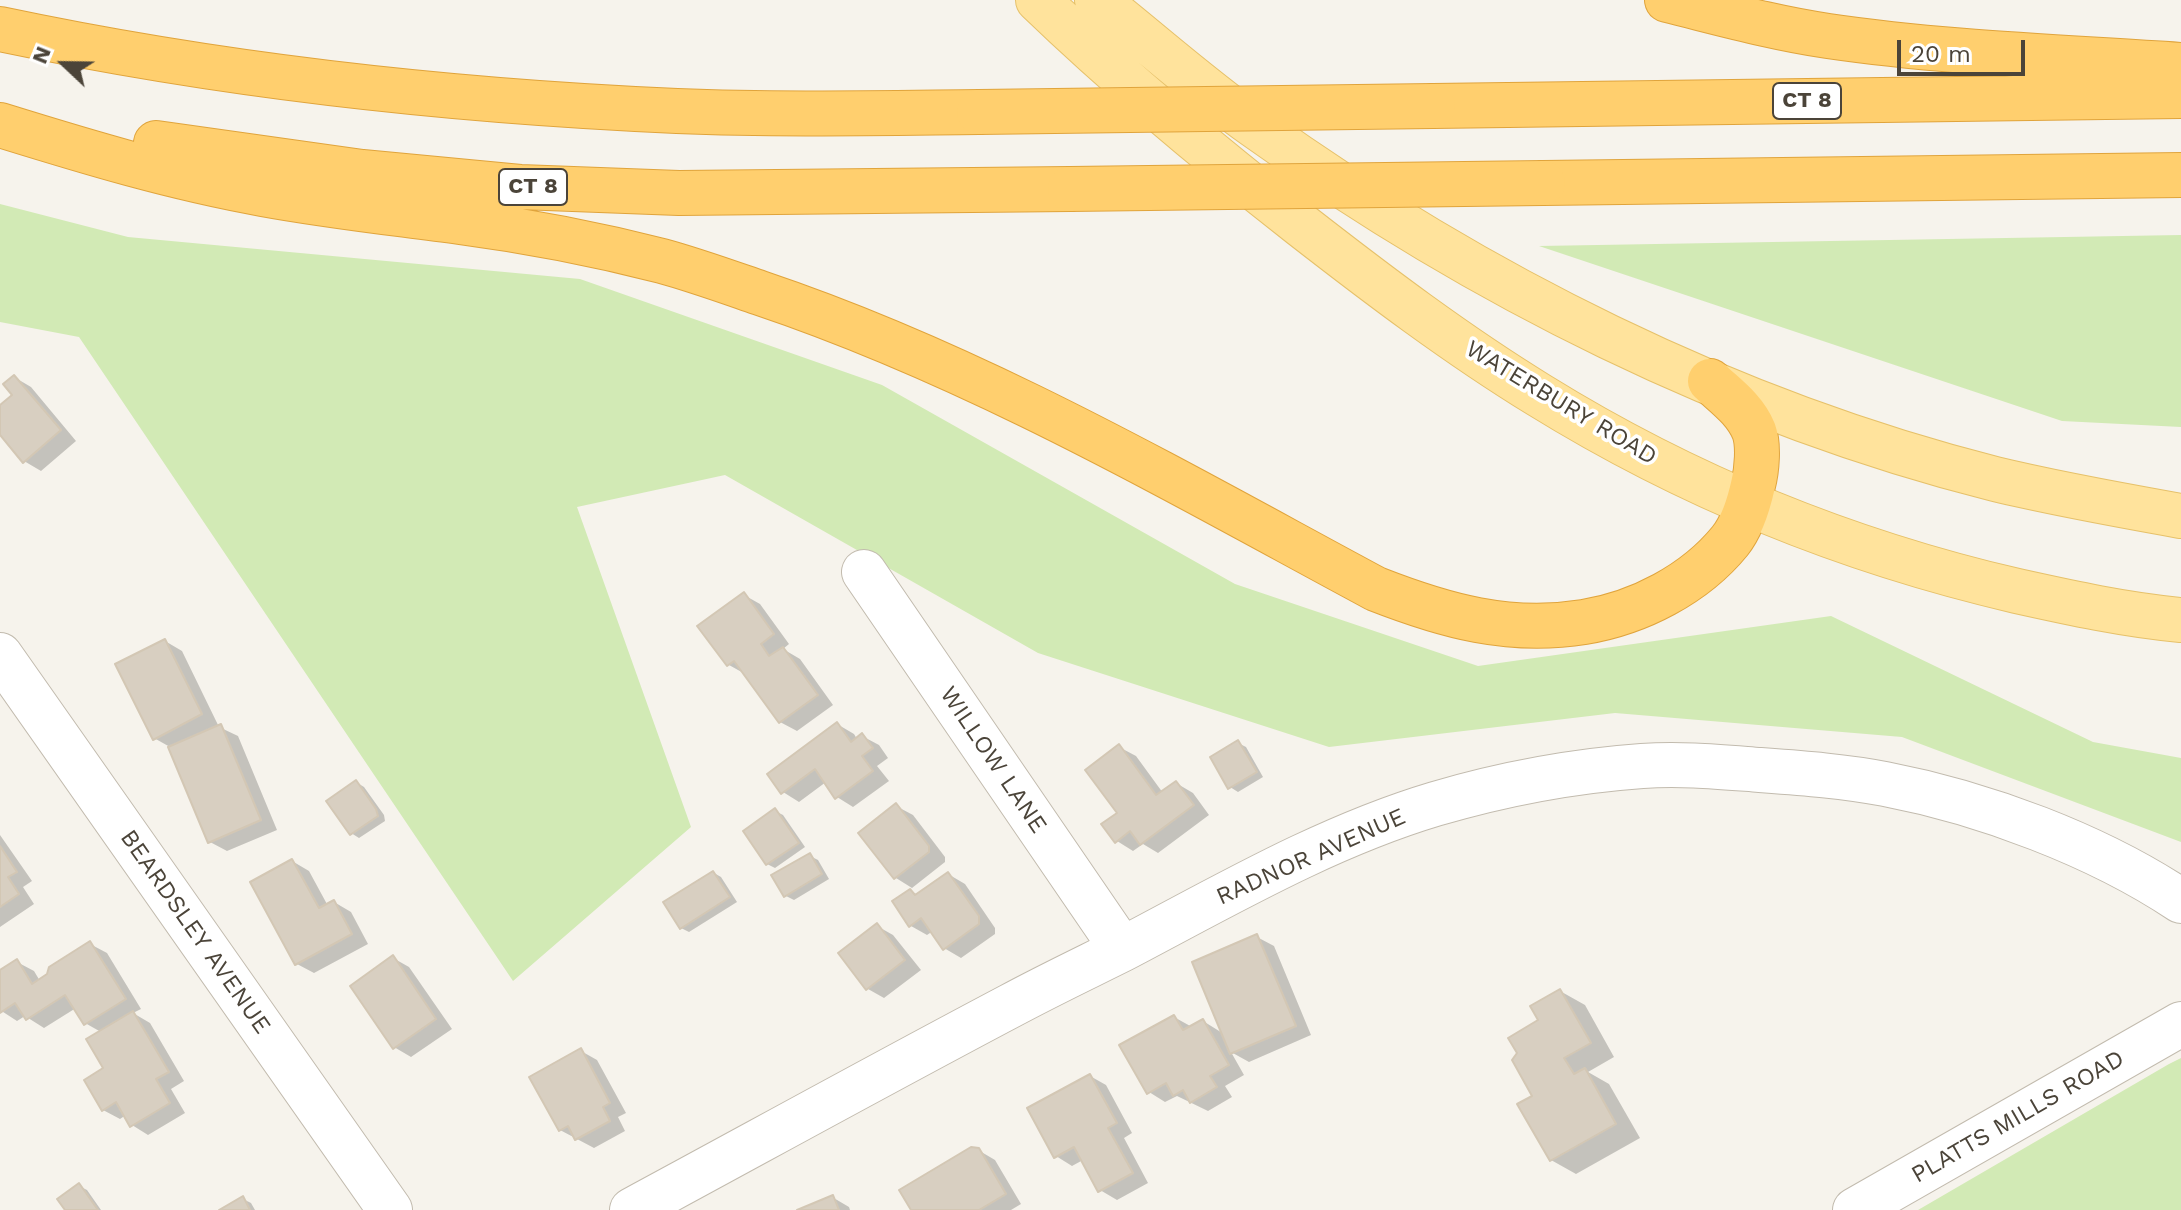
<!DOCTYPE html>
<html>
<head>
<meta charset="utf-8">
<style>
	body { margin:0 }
	#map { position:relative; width:2181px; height:1210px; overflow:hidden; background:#f6f3ec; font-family:"Work Sans",sans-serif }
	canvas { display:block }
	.north { position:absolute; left:24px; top:24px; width:80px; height:80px; -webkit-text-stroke:6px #fff; paint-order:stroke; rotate:292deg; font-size:22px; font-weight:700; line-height:32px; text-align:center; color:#4b4439 }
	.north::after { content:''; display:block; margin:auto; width:28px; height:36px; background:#4b4439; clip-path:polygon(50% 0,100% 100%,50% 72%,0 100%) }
	.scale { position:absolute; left:1897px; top:40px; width:128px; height:36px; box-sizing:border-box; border:4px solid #4b4439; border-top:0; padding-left:10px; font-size:24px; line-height:28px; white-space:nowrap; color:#4b4439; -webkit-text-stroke:6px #fff; paint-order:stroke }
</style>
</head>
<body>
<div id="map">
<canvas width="2181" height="1210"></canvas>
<div class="north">N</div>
<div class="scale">20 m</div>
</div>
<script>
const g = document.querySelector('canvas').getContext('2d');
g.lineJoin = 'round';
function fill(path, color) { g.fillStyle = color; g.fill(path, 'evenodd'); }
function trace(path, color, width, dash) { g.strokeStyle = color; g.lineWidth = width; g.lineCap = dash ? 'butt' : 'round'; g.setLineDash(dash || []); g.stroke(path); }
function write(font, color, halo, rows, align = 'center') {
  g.font = font + ' "Work Sans",sans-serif'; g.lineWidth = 7; g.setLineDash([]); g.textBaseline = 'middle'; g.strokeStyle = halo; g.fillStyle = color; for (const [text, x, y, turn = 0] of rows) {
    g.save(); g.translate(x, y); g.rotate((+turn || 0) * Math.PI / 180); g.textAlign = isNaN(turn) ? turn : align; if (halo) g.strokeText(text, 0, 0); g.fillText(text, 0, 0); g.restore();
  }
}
fill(new Path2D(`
	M 0,204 L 128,237 L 580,279 L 882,385 L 1235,584 L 1478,666 L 1831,616 L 2093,742 L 2181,758 L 2181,842 L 1902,737 L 1615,713 L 1329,747 L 1038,653 L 725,475 L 577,507 L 691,827 L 513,981 L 79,337 L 0,322 Z
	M 2181,235 L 2181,427 L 2062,421 L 1539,246 Z
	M 2181,1058 L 2181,1210 L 1918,1210 L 2169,1064 Z`), '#d2eab5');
fill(new Path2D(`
	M 14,377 L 31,387 L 76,441 L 41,471 L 24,461 L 0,432 L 0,408 L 15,395 Z
	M 744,595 L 760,604 L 789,644 L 783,649 L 800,659 L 833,705 L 797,731 L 780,722 L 747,675 L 729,665 L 700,626 Z
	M 165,641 L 182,651 L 219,727 L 238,736 L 277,830 L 227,851 L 210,842 L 170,747 L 154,738 Z
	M 837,724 L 854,734 L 857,739 L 862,736 L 879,745 L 888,758 L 877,766 L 889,781 L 853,807 L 837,797 L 826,782 L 799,802 L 783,792 Z
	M 1238,743 L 1246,747 L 1263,777 L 1238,792 L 1230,787 Z
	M 1119,747 L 1136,756 L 1163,793 L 1176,783 L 1193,793 L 1209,815 L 1158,853 L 1143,844 L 1133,851 L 1117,841 L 1119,813 Z
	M 356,782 L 364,787 L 384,815 L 385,821 L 359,838 L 351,833 Z
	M 896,806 L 913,815 L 945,857 L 945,862 L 912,888 L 896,878 L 861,834 Z
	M 775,811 L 783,815 L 805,847 L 775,868 L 767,864 Z
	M 0,835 L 32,881 L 23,887 L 34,904 L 0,927 Z
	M 810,856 L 818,860 L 829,879 L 794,900 L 786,896 Z
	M 292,861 L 309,871 L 328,906 L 334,902 L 351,912 L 368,944 L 314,973 L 297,964 Z
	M 714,873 L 721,877 L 737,902 L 689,932 L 681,928 Z
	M 948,874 L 965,884 L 995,928 L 995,934 L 961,958 L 944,948 L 933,931 L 927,935 L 911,926 L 894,902 L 911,891 L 918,895 Z
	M 877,926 L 893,935 L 921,970 L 884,998 L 868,989 L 841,954 Z
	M 1257,937 L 1274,946 L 1311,1035 L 1249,1062 L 1231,1052 L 1244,1075 L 1225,1086 L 1232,1097 L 1208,1111 L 1177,1096 L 1165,1102 L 1149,1092 L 1174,1017 L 1192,1027 L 1203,1021 L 1224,1034 Z
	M 90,944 L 107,953 L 141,1009 L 133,1013 L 150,1023 L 184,1081 L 171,1089 L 185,1113 L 148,1135 L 132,1125 L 126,1115 L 120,1119 L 103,1110 L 106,1069 L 101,1032 L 85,1023 L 76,1008 L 44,1028 L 25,1016 L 17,1021 L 0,1010 L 0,972 L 17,962 L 34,971 L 40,981 Z
	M 393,958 L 409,967 L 452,1029 L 411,1057 L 394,1047 Z
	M 1560,991 L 1585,1005 L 1614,1057 L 1588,1072 L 1609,1084 L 1640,1138 L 1576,1174 L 1551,1160 L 1535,1097 L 1541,1021 Z
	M 581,1051 L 597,1060 L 626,1113 L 618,1117 L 625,1131 L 594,1148 L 560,1130 Z
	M 1090,1076 L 1106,1085 L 1132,1133 L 1124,1138 L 1148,1183 L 1117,1200 L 1100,1190 L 1083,1160 L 1072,1166 L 1056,1156 Z
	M 978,1150 L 995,1160 L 1021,1204 L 1011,1210 L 914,1210 Z
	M 79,1186 L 87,1190 L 101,1210 L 67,1210 Z
	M 832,1197 L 849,1207 L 850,1210 L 802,1210 Z
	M 243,1199 L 251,1203 L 255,1210 L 223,1210 Z`), '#0003');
const building = new Path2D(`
	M 14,375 L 61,430 L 23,463 L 0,435 L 0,405 L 12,395 L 3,384 Z
	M 744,592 L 774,634 L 761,644 L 769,656 L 783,647 L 818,695 L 779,723 L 734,661 L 727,666 L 697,626 Z
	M 165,639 L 202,714 L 153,740 L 115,664 Z
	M 837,722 L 851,742 L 862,733 L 873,748 L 862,756 L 873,771 L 835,799 L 815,769 L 781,794 L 767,774 Z
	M 221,724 L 261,820 L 208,843 L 168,747 Z
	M 1238,740 L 1257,772 L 1228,789 L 1210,757 Z
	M 1119,744 L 1156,795 L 1176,781 L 1194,805 L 1140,845 L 1130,831 L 1115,843 L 1101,824 L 1117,813 L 1085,770 Z
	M 356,780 L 376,809 L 378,816 L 350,835 L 326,801 Z
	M 896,803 L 929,846 L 929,852 L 894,879 L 858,833 Z
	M 775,808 L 799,843 L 766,865 L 743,831 Z
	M 0,846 L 17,872 L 8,877 L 19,894 L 0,907 Z
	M 810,853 L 822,874 L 784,897 L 771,875 Z
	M 292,859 L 319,908 L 334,900 L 352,934 L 295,965 L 250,882 Z
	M 713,871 L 730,897 L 680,929 L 663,902 Z
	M 948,872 L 979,916 L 979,924 L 943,950 L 921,918 L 909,927 L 892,901 L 910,889 L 915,895 Z
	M 877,923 L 905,960 L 866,990 L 838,953 Z
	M 1257,934 L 1296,1026 L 1230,1054 L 1192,962 Z
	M 90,941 L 126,999 L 84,1025 L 65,995 L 26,1020 L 15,1003 L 0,1013 L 0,970 L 17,959 L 32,984 L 47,974 L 49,967 Z
	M 393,955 L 436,1019 L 393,1049 L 350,986 Z
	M 1560,989 L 1591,1043 L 1564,1058 L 1574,1074 L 1585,1068 L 1616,1124 L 1550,1161 L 1517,1104 L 1532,1096 L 1512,1060 L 1517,1053 L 1508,1038 L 1538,1020 L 1530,1006 Z
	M 133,1011 L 169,1072 L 156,1079 L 170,1103 L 130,1127 L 116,1102 L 102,1111 L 84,1080 L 103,1068 L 86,1039 Z
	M 1174,1015 L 1183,1030 L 1203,1019 L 1229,1065 L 1210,1076 L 1217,1087 L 1190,1103 L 1183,1090 L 1173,1096 L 1166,1083 L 1147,1094 L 1119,1045 Z
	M 581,1048 L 610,1103 L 603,1107 L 610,1121 L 575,1140 L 568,1126 L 559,1131 L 529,1077 Z
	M 1090,1074 L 1117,1123 L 1108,1128 L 1133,1173 L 1098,1192 L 1074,1147 L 1054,1158 L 1027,1108 Z
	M 971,1147 L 979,1148 L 1006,1194 L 979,1210 L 911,1210 L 899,1190 Z
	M 79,1183 L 98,1210 L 65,1210 L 57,1199 Z
	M 833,1195 L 839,1210 L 797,1210 Z
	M 243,1196 L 250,1210 L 219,1210 Z`);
fill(building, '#d8cfc1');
trace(building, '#d3c7b4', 2);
const street = new Path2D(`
	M 864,572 L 1122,949
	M 0,655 L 390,1210
	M 632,1210 C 758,1142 883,1073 1010,1006 C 1047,986 1085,968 1123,949 C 1224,896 1325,837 1435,804 C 1503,784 1572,771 1642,766 C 1681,763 1721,767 1760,770 C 1801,773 1844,776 1885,784 C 1984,803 2097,845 2181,901
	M 1855,1210 L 2181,1024`);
const primary = new Path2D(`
	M 1038,0 C 1121,80 1210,154 1301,225 C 1378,285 1456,344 1539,395 C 1686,486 1849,552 2017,591 C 2071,603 2126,615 2181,620
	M 1097,0 C 1150,42 1200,87 1255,126 C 1477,285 1730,412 1995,479 C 2057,494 2119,505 2181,516`);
const highway = new Path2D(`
	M 1667,0 C 1720,13 1773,28 1828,36 C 1944,53 2063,57 2181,65
	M 0,29 C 222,76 450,101 677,111 C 777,115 878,113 979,112
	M 1433,106 L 2181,96
	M 0,125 C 87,152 173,178 263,194 C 328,206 394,213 460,222 C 528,231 596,244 662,261 C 695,270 728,282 760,293 C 977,366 1175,481 1376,589 C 1445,616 1509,634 1584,622 C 1639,613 1695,584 1730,541 C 1742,526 1749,503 1753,485 C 1757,470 1759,445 1754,431 C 1745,409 1726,396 1710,381
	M 156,143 L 362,172 L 520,187 L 679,193 L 1070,189
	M 1543,183 L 2181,175`);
trace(street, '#c2bbae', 46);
trace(primary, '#e6c16a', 46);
trace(highway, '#e0a43c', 46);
trace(street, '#fff', 44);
trace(primary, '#ffe39c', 44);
trace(highway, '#ffcf6e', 44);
const highwayBridge = new Path2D(`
	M 979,112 L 1433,106
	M 1070,189 L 1543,183`);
trace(highwayBridge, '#e0a43c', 46, []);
trace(highwayBridge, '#ffcf6e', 44);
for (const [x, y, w] of [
	[1807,101,68],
	[533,187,68]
]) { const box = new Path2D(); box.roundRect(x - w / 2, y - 18, w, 36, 6); g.fillStyle = '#fff'; g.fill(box); trace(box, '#4b4439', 2); }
write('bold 22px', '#4b4439', null, [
	["CT 8",1807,101],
	["CT 8",533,187]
]);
write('24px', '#4b4439', '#fff', [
	["WATERBURY ROAD",1561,403,31],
	["WILLOW LANE",993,760,56],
	["RADNOR AVENUE",1311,857,-24],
	["BEARDSLEY AVENUE",195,932,55],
	["PLATTS MILLS ROAD",2018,1117,-30]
]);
</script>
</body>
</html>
